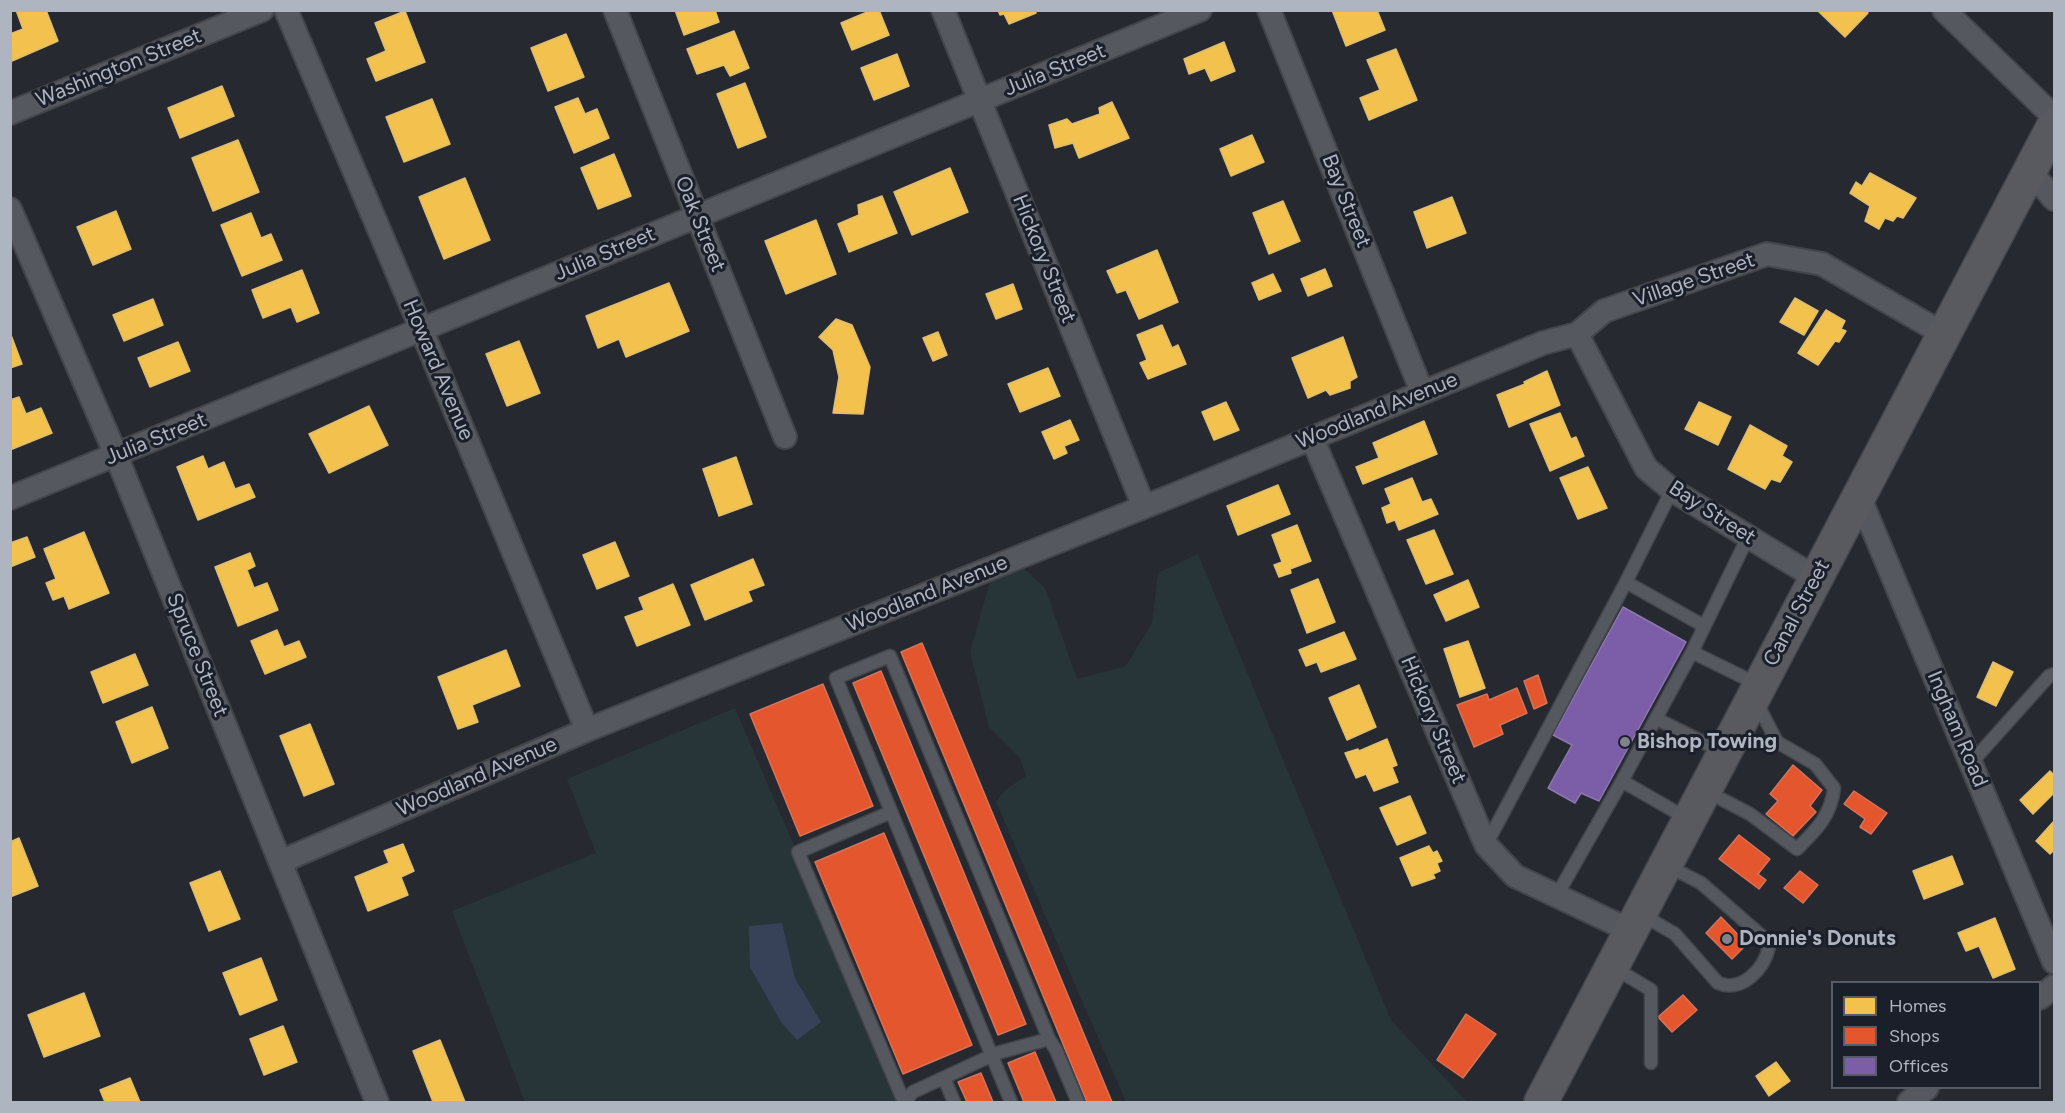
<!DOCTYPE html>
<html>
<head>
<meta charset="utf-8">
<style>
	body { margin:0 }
	#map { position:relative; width:2065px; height:1113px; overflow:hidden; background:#262930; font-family:Figtree,sans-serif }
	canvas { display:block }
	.frame { position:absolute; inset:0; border:12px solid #afb4c1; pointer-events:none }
	.legend { position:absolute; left:1831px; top:981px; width:210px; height:108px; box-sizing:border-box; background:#1a1f29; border:2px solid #565b66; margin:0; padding:8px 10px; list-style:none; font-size:18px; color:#afb4c1 }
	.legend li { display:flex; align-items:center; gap:12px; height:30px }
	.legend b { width:30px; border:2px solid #565b66 }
</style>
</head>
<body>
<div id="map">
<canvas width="2065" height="1113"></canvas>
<div class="frame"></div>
<ul class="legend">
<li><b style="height:16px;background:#f2c14e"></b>Homes</li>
<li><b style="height:16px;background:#e4572e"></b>Shops</li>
<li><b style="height:16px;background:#7b5ea7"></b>Offices</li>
</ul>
</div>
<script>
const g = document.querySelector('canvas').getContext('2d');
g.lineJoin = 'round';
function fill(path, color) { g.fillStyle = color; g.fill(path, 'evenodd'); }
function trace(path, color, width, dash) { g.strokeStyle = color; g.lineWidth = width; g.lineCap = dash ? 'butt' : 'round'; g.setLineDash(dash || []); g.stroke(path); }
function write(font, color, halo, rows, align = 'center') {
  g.font = font + ' Figtree,sans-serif'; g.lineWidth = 6; g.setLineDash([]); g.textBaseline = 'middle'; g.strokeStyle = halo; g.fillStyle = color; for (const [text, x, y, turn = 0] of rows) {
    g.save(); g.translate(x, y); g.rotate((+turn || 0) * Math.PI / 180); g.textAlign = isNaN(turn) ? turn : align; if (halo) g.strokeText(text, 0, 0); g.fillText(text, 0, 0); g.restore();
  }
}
fill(new Path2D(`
	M 1198,554 L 1391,1020 L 1467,1102 L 1126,1102 L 996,802 L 1006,789 L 1026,776 L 1020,758 L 989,727 L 970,652 L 990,582 L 1016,561 L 1045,588 L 1077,679 L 1126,666 L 1152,623 L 1158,573 Z
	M 735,708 L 904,1102 L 525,1102 L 452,911 L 596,853 L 567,779 ZM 782,924 L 795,978 L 821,1022 L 749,926 Z`), '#273538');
fill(new Path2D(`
	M 782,923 L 795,978 L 821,1022 L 797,1040 L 781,1022 L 750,967 L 749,926 Z`), '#374258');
const homes = new Path2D(`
	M 16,10 L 46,10 L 58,41 L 12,61 L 10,34 L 23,29 Z
	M 675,10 L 715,10 L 719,22 L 684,35 Z
	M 872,10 L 879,10 L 889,35 L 852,50 L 841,23 Z
	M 998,10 L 1035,10 L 1036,13 L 1009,24 L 1004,14 L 1000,15 Z
	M 1332,10 L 1377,10 L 1385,30 L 1346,46 Z
	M 1817,10 L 1865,10 L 1868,13 L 1845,37 Z
	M 405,11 L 425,62 L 376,81 L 367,59 L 386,51 L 375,23 Z
	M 734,31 L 749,68 L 730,76 L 724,65 L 697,74 L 687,49 Z
	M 566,34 L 584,77 L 548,91 L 531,48 Z
	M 1224,42 L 1235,71 L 1211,81 L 1205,68 L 1189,74 L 1184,59 Z
	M 1396,49 L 1417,100 L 1369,120 L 1360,98 L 1380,90 L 1367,60 Z
	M 897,54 L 909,86 L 874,100 L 861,68 Z
	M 745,83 L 766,137 L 738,148 L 717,94 Z
	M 222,86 L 234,116 L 180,138 L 168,108 Z
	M 578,98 L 585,114 L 597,109 L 609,138 L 574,153 L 555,107 Z
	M 432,99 L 450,144 L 404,162 L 386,117 Z
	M 1112,102 L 1129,138 L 1079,158 L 1073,143 L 1055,148 L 1049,125 L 1067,119 L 1072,124 L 1100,114 L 1099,108 Z
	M 1252,135 L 1264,162 L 1231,176 L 1220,149 Z
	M 238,140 L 259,192 L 213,211 L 192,158 Z
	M 614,154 L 631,196 L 598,209 L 581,168 Z
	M 950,168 L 968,212 L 912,235 L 894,192 Z
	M 1870,173 L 1916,198 L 1903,218 L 1897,216 L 1893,221 L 1885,218 L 1879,229 L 1865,221 L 1870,206 L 1850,193 L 1856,182 L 1862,186 Z
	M 465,178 L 490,240 L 444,259 L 419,197 Z
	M 882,196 L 897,233 L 849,252 L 838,224 L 859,215 L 858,205 Z
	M 1452,197 L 1466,233 L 1427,248 L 1414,212 Z
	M 1283,201 L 1300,241 L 1269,254 L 1253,213 Z
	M 116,211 L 131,249 L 93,265 L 77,227 Z
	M 251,213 L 261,238 L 271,234 L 282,260 L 242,276 L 221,225 Z
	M 816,220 L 836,274 L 786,294 L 765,241 Z
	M 1157,250 L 1178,302 L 1139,319 L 1126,290 L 1117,293 L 1107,271 Z
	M 1325,269 L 1332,286 L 1308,296 L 1301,279 Z
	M 302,270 L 319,313 L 297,322 L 291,307 L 263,318 L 252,290 Z
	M 1273,274 L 1281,291 L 1259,300 L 1252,283 Z
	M 669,283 L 689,331 L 626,357 L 619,339 L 598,348 L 586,316 Z
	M 1013,284 L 1022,309 L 996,319 L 986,294 Z
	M 1795,298 L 1818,311 L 1804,335 L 1780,322 Z
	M 153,299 L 163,325 L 124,341 L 113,315 Z
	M 1826,310 L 1845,321 L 1841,329 L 1846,331 L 1839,342 L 1835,341 L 1818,365 L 1798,353 Z
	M 836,319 L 852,325 L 870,367 L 863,414 L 833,413 L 839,377 L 833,350 L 819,337 Z
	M 1162,325 L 1172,348 L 1178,345 L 1186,364 L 1148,379 L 1140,363 L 1147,360 L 1137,335 Z
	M 938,332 L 947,355 L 933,361 L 923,338 Z
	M 11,335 L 22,364 L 10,368 L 10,336 Z
	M 1343,337 L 1357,377 L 1350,381 L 1350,388 L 1330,395 L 1326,390 L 1308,398 L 1292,358 Z
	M 519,341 L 540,393 L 507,406 L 486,354 Z
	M 178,342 L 190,371 L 150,387 L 138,358 Z
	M 1048,368 L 1060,396 L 1020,412 L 1008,384 Z
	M 1547,371 L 1560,405 L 1509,427 L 1497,395 L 1525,384 L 1524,382 Z
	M 19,397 L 26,414 L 41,408 L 52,433 L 10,450 L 10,400 Z
	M 1226,402 L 1239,430 L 1214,440 L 1202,412 Z
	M 1699,402 L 1731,417 L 1718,445 L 1685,429 Z
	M 369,406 L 388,445 L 329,473 L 309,434 Z
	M 1560,413 L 1571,439 L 1576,437 L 1584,456 L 1550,471 L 1530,424 Z
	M 1070,420 L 1079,440 L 1064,446 L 1067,453 L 1054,459 L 1042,432 Z
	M 1424,421 L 1437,454 L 1363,484 L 1356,467 L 1379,458 L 1373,443 Z
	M 1750,425 L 1787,446 L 1782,456 L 1792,462 L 1780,482 L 1771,479 L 1765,489 L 1728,469 Z
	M 203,456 L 208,469 L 224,462 L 235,489 L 249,484 L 255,497 L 198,520 L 177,467 Z
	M 736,457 L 752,504 L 719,516 L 703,469 Z
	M 1588,467 L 1607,508 L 1578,519 L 1560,478 Z
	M 1412,478 L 1422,502 L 1431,499 L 1438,514 L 1399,530 L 1395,520 L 1387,523 L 1382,508 L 1391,504 L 1385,489 Z
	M 1278,485 L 1290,514 L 1238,535 L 1227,506 Z
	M 1297,525 L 1311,561 L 1290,569 L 1291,573 L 1279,577 L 1274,565 L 1282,562 L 1272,535 Z
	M 1434,530 L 1453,574 L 1426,584 L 1407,540 Z
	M 84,532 L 109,593 L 69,609 L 64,596 L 53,600 L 46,583 L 56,579 L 44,549 Z
	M 27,537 L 35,557 L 10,567 L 10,543 Z
	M 615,542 L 629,576 L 597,589 L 583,555 Z
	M 250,553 L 255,566 L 247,570 L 254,588 L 267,583 L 278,610 L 238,626 L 215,567 Z
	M 753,559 L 764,585 L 748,591 L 752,601 L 705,620 L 691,585 Z
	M 1318,579 L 1335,622 L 1307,633 L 1291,590 Z
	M 1468,580 L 1479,607 L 1446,621 L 1434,595 Z
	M 673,584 L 690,625 L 637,646 L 625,617 L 644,610 L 639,598 Z
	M 277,630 L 284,647 L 299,641 L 306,657 L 265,674 L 251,641 Z
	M 1344,632 L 1356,659 L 1321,672 L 1317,662 L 1306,666 L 1299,650 Z
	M 1468,641 L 1485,688 L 1460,697 L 1444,649 Z
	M 506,650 L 520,686 L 472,705 L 478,722 L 458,729 L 438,677 Z
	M 135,654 L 148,685 L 103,703 L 91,672 Z
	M 1993,662 L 2013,672 L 1996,706 L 1977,697 Z
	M 1359,685 L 1376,727 L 1347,740 L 1329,698 Z
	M 152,707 L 168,748 L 132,763 L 116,722 Z
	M 310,724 L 334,784 L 304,796 L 280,736 Z
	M 1387,739 L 1397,765 L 1392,767 L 1398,782 L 1374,791 L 1366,774 L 1356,778 L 1345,753 L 1358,749 L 1359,751 Z
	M 2050,771 L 2054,775 L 2054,793 L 2033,814 L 2020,800 Z
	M 1410,796 L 1426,833 L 1397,845 L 1380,808 Z
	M 2054,821 L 2054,850 L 2050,854 L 2036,841 Z
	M 19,838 L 38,886 L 10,897 L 10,842 Z
	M 403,844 L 414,871 L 401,877 L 408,895 L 368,911 L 355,877 L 389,863 L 384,851 Z
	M 1429,846 L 1433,853 L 1437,851 L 1442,861 L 1437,863 L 1440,871 L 1433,874 L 1435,878 L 1412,886 L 1400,858 Z
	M 1952,856 L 1963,884 L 1924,899 L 1913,871 Z
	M 220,871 L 240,919 L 209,931 L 190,883 Z
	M 1995,918 L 2015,969 L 1993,978 L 1979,946 L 1966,951 L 1958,933 Z
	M 261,958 L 277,1000 L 240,1015 L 223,973 Z
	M 84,993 L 100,1036 L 44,1057 L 28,1015 Z
	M 283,1026 L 297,1062 L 264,1075 L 250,1039 Z
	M 440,1040 L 465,1102 L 433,1102 L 413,1051 Z
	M 1776,1062 L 1790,1081 L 1769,1096 L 1756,1076 Z
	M 130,1078 L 140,1102 L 105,1102 L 100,1090 Z`);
fill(homes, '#f2c14e');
trace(homes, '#debd70', 1.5);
const shops = new Path2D(`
	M 922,643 L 1112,1102 L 1087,1102 L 901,652 Z
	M 881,671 L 1026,1024 L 998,1035 L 853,683 Z
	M 1538,675 L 1547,703 L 1534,709 L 1524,681 Z
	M 823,684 L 873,806 L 800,836 L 750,714 Z
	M 1517,688 L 1527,713 L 1500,725 L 1503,734 L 1474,747 L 1457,705 L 1487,694 L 1489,700 Z
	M 1793,765 L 1822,790 L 1810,806 L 1816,812 L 1793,836 L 1766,814 L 1778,801 L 1770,794 Z
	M 1854,791 L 1887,813 L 1871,834 L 1860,827 L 1865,819 L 1844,804 Z
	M 884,833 L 972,1045 L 903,1074 L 815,862 Z
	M 1739,835 L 1770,859 L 1758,874 L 1766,880 L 1759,889 L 1719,859 Z
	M 1800,871 L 1818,885 L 1803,903 L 1784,888 Z
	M 1721,917 L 1747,944 L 1732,959 L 1706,933 Z
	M 1683,995 L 1697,1010 L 1672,1032 L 1658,1017 Z
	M 1466,1014 L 1496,1034 L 1463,1078 L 1437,1060 Z
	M 1035,1052 L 1056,1102 L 1024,1102 L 1008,1063 Z
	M 981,1073 L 993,1102 L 967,1102 L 958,1082 Z`);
fill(shops, '#e4572e');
trace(shops, '#d4735a', 1.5);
const offices = new Path2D(`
	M 1623,607 L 1686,642 L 1599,801 L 1581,793 L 1575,803 L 1548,788 L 1572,745 L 1553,735 Z`);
fill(offices, '#7b5ea7');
trace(offices, '#8b78af', 1.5);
const service = new Path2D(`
	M 1626,582 L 1704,626
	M 1692,652 L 1748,537
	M 1657,719 L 1723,752
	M 1971,763 L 2049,676 L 2054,674
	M 1706,791 L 1750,814 L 1797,849 C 1816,830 1831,816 1834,788 L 1815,764 L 1777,742 L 1756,701
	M 891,812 L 798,852 L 904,1102
	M 1688,819 L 1622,781 L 1692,652 L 1759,685
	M 1486,845 L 1626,582 L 1672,490
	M 1557,895 L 1622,781
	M 1641,914 L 1675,934 L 1718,983 C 1742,993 1764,969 1769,947 L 1764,938 L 1701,883 L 1666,865
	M 1613,967 L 1651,990 L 1651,1063
	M 944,1078 L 954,1102
	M 904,1102 L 913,1092 L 997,1053 L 1049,1039 L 1056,1050 L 1078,1102
	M 1011,1102 L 836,678 L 890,656 L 1049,1039`);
const minor = new Path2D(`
	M 286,10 L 422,331 L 587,730
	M 615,10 L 785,437
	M 943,10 L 1144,507
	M 1269,10 L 1422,392
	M 1944,10 L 2054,117
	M 10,113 L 262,10
	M 2030,171 L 2054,199
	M 10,209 L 116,455 L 377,1102
	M 1577,334 L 1646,468 L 1672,490 L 1816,578
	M 1312,438 L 1486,845 L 1515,876 L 1631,931
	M 1859,496 L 2054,962
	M 10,498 L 1200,10
	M 280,862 L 587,730 L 1174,495 L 1543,343 L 1577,334 L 1604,311 L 1767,254 L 1822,264 L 1944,334
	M 2040,998 L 2054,986
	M 1909,1102 L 1927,1088`);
const primary = new Path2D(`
	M 1541,1102 L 2054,125`);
trace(service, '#43454b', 15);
trace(minor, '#43454b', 26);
trace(primary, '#43464d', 36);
trace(service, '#55585f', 12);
trace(minor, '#55585f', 22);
trace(primary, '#585a60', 33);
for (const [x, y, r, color] of [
	[1625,742,6,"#7f838e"],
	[1727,939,6,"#7f838e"]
]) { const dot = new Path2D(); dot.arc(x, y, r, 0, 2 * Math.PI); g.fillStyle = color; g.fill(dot); trace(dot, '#1a1f29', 2); }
write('21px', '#afb4c1', '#1a1f29', [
	["Washington Street",119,68,-22],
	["Julia Street",1055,70,-22],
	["Bay Street",1346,201,68],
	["Oak Street",700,224,68],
	["Julia Street",605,254,-23],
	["Hickory Street",1044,259,68],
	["Village Street",1694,280,-19],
	["Howard Avenue",438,370,67],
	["Woodland Avenue",1377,411,-22],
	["Julia Street",156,439,-22],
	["Bay Street",1712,513,33],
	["Woodland Avenue",927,594,-22],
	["Canal Street",1797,613,-62],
	["Spruce Street",197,655,68],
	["Hickory Street",1433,720,67],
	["Ingham Road",1957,729,67],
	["Woodland Avenue",477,777,-23]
]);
write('bold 21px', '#afb4c1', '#1a1f29', [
	["Bishop Towing",1637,742],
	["Donnie's Donuts",1739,939]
], 'left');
</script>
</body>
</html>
